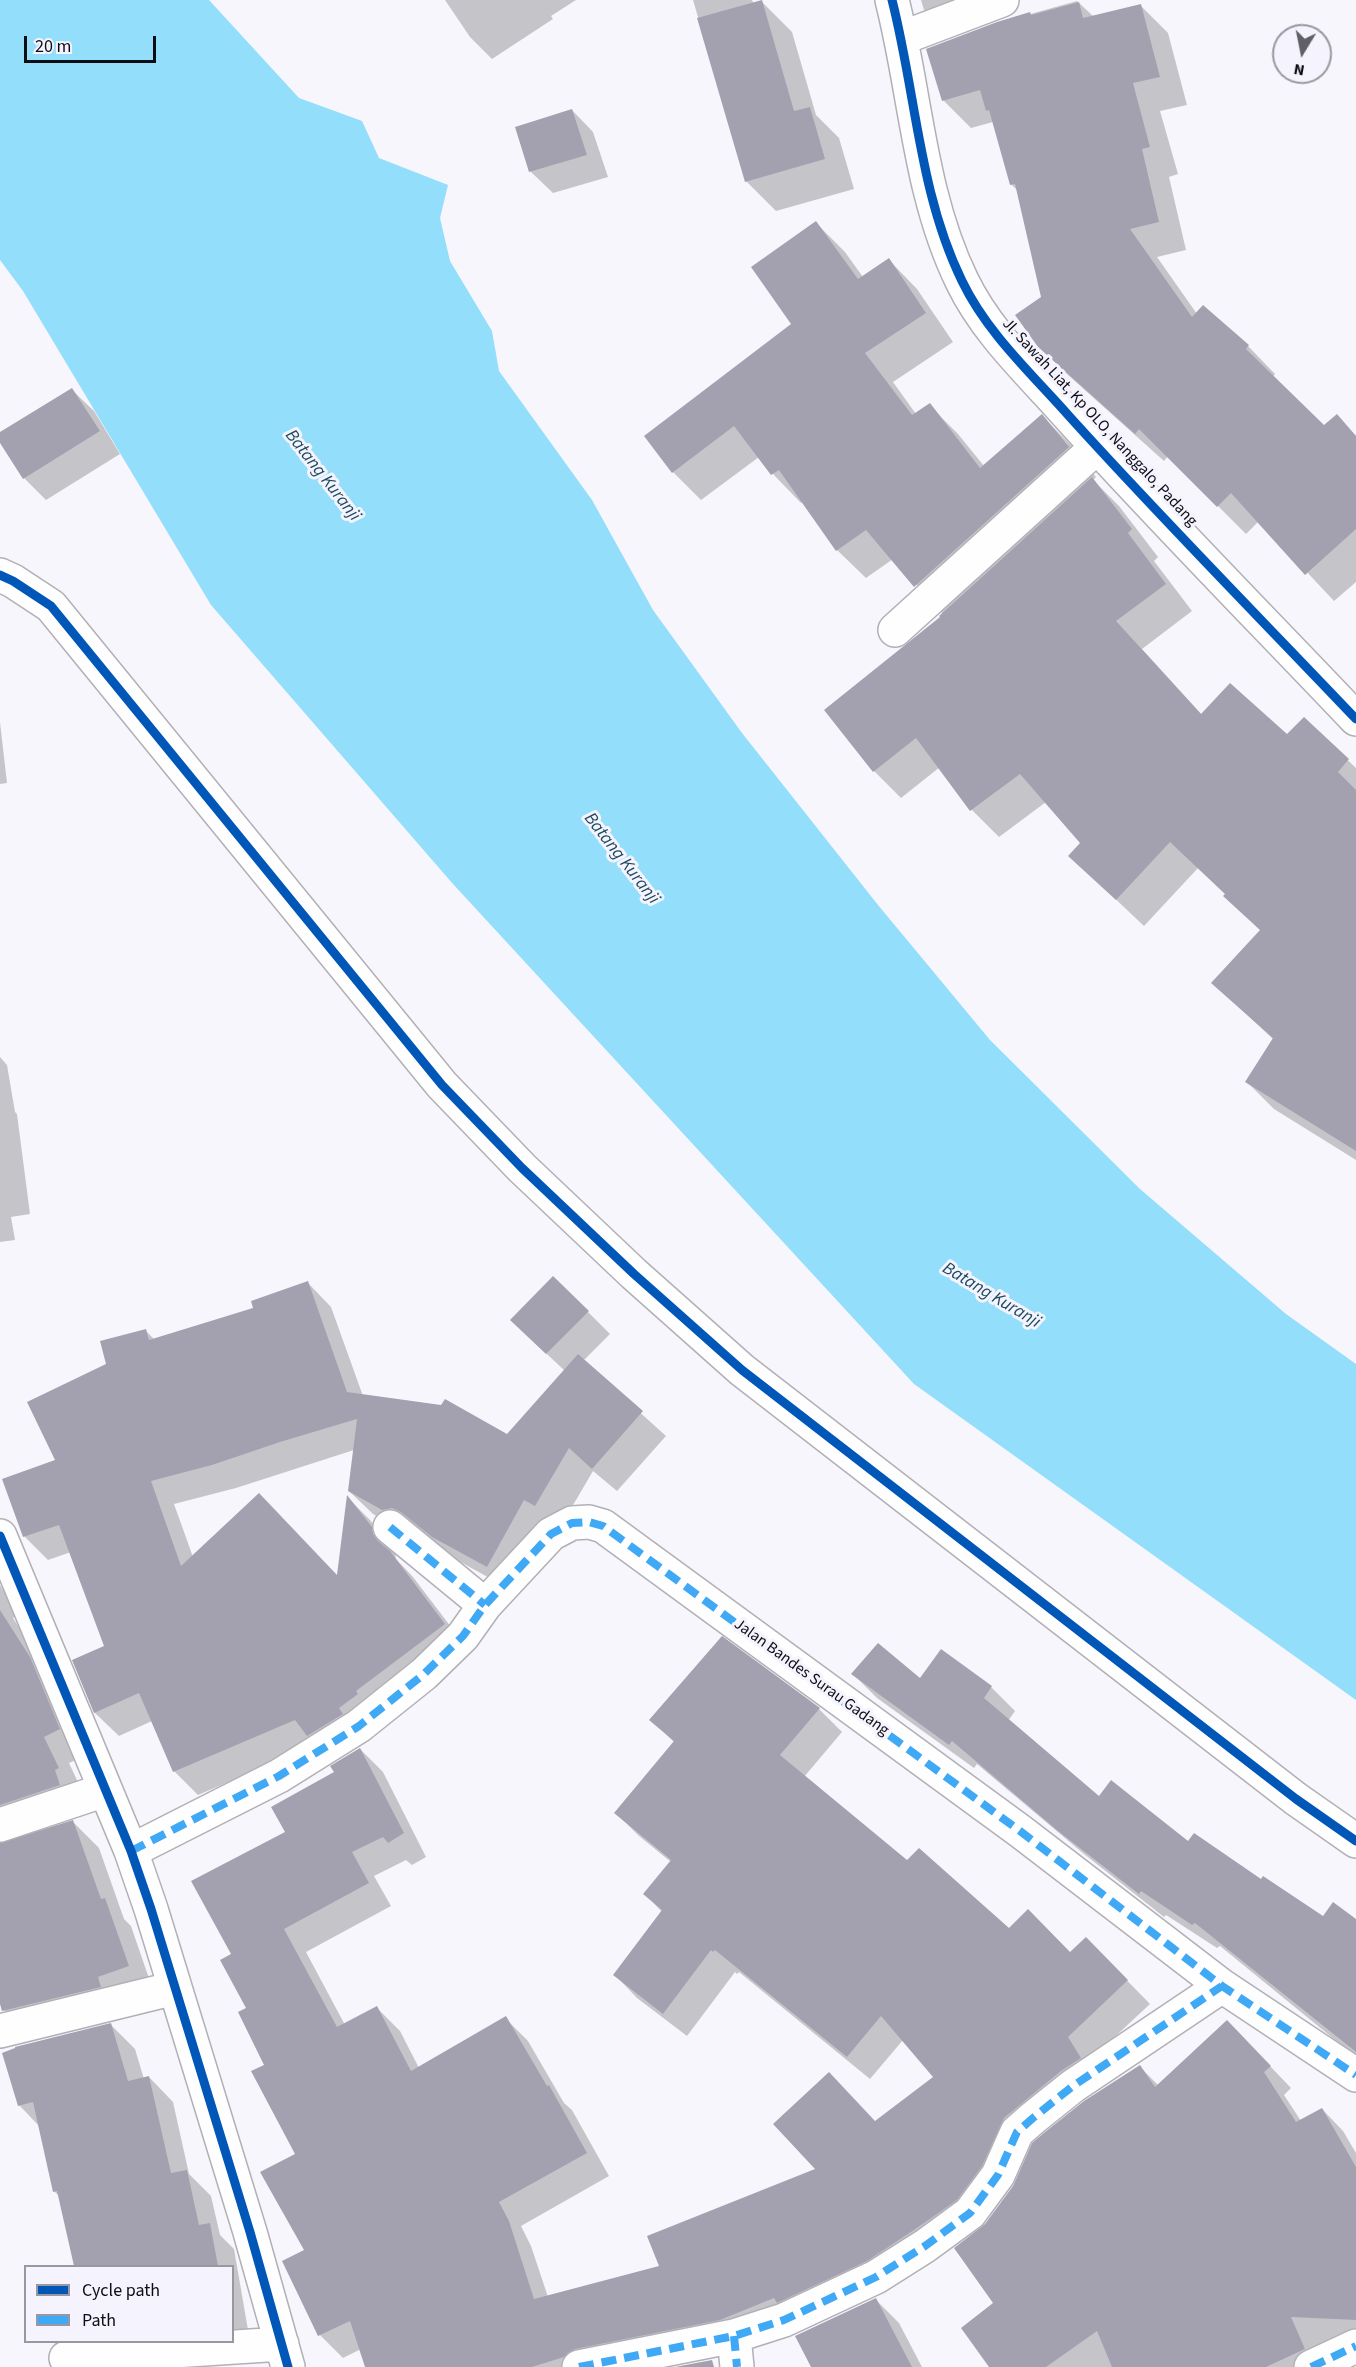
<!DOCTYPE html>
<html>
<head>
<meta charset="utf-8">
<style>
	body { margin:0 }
	#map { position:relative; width:1356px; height:2367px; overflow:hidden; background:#f7f6fc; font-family:"Source Sans 3",sans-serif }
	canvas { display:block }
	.legend { position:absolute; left:24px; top:2265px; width:210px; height:78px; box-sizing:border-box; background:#f5f4fe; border:2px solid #9998a0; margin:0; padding:8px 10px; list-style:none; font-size:18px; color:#0e0d14 }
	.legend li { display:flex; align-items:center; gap:12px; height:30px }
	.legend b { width:30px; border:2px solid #9998a0 }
	.north { position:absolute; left:1272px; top:24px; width:60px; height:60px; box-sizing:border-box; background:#f5f4fe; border:2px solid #9998a0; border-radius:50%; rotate:190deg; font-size:16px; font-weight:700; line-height:24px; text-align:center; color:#0e0d14 }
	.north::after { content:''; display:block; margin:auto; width:21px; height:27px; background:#605f65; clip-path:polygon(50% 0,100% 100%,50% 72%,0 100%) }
	.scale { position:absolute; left:24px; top:36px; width:132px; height:27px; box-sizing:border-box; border:3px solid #0e0d14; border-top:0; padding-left:8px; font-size:18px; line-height:21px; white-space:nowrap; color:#0e0d14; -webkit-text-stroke:4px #f5f4fe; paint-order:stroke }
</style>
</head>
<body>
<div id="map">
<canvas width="1356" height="2367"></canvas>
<ul class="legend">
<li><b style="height:8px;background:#0057b8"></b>Cycle path</li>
<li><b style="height:8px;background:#3fa9f5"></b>Path</li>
</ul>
<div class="north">N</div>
<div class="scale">20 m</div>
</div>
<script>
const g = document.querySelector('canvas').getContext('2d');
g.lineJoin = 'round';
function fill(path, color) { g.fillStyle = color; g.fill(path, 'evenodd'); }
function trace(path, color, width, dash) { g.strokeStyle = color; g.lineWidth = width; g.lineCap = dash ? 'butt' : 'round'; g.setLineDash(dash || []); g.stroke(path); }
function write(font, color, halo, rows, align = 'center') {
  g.font = font + ' "Source Sans 3",sans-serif'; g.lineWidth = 6; g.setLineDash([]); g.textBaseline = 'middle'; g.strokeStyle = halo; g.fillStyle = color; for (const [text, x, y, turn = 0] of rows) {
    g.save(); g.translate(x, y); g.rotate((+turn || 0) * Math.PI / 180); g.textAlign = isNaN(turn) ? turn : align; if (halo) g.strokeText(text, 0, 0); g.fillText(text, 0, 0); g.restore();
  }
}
fill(new Path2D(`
	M 0,0 L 209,0 L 299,98 L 362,121 L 379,158 L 448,185 L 440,218 L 450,261 L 492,331 L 499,371 L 592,500 L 653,610 L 742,733 L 878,905 L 990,1040 L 1140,1189 L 1286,1314 L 1356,1364 L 1356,1700 L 914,1384 L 453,884 L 211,605 L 23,291 L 0,260 Z`), '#93defb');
fill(new Path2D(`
	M 445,0 L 576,0 L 551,16 L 553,19 L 492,59 L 470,37 Z
	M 693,0 L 752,0 L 754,4 L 762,2 L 792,32 L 816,115 L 839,138 L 854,189 L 776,211 L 746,181 Z
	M 921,0 L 994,0 L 947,33 L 924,10 Z
	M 1077,1 L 1094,17 L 1140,5 L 1168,33 L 1187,105 L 1160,111 L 1178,174 L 1169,177 L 1186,250 L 1157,257 L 1197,314 L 1248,346 L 1275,374 L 1273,377 L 1324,427 L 1337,416 L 1356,436 L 1356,582 L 1334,601 L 1259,521 L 1246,534 L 1168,456 L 1164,461 L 1068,375 L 1039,346 L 1042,298 L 1018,191 L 1011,184 L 993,122 L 971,128 L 943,100 L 998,23 Z
	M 572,110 L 593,132 L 608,177 L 553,193 L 531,172 L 517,128 Z
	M 816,223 L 845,252 L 863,277 L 889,260 L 917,289 L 953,342 L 893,382 L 916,414 L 929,405 L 958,434 L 984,466 L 1042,416 L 1071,445 L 1096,477 L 1093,480 L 1119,506 L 1158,557 L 1154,561 L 1192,611 L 1142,649 L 1202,715 L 1287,736 L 1304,719 L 1356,768 L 1356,1160 L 1274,1109 L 1247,1082 L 1274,1040 L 1213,983 L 1261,931 L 1227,895 L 1198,868 L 1144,926 L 1070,856 L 1082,843 L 1046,802 L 999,837 L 972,810 L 940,767 L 901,798 L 874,771 L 826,711 L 942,617 L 943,614 L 893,559 L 866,578 L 837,550 L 803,501 L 801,503 L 773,474 L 759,457 L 701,500 L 673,472 L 793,324 Z
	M 72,390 L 94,411 L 120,454 L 46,500 L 24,478 L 0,440 L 0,434 Z
	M 0,722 L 7,783 L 0,784 Z
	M 0,1057 L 7,1065 L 15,1112 L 17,1114 L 30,1214 L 11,1217 L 15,1240 L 0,1242 Z
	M 308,1283 L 331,1307 L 363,1396 L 508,1436 L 565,1371 L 534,1342 L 588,1312 L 610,1334 L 583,1361 L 666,1436 L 617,1491 L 593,1471 L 559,1529 L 511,1590 L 457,1560 L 427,1535 L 417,1531 L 407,1533 L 373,1514 L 349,1491 L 354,1450 L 236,1488 L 174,1504 L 193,1557 L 338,1577 L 348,1498 L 370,1520 L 395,1552 L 396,1559 L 413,1577 L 467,1648 L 317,1744 L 198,1795 L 174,1771 L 152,1721 L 119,1736 L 95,1713 L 74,1661 L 106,1646 L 71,1552 L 48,1560 L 24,1536 L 58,1460 L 108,1365 L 146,1331 L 155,1340 L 255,1309 Z
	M 0,1585 L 18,1615 L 13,1618 L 56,1685 L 85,1756 L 69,1763 L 84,1795 L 20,1833 L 10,1843 L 73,1822 L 99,1848 L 124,1919 L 131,1926 L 154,1993 L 30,2037 L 4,2010 L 0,2000 Z
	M 853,1674 L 991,1687 L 1015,1711 L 1008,1721 L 1099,1798 L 1262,1881 L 1323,1919 L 1356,1920 L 1356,2057 L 1220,1946 L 1217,1948 L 1166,1915 L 1164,1917 L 1084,1854 L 977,1764 L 974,1768 L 877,1698 Z
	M 819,1709 L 842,1732 L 804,1777 L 908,1863 L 1009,1930 L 1070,1954 L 1109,1962 L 1150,2004 L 1090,2060 L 938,2253 L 620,2367 L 367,2367 L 361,2349 L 343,2358 L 320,2335 L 307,2251 L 297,2154 L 266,2065 L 233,1955 L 287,1833 L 337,1773 L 360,1749 L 383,1772 L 426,1857 L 412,1865 L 406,1860 L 374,1876 L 391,1906 L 306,1952 L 345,2025 L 377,2008 L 400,2031 L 419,2068 L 505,2018 L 528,2041 L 564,2103 L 572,2110 L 609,2176 L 521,2226 L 531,2246 L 548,2297 L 661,2267 L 818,2170 L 876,2122 L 935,2078 L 903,2040 L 870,2079 L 739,1972 L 737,1974 L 735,1972 L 687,2036 L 637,1998 L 615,1975 L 662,1912 L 645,1894 L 671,1862 L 639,1836 L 616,1813 L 675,1743 L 651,1720 Z
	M 111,2025 L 135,2049 L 144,2079 L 149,2077 L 173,2102 L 189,2174 L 211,2196 L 220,2235 L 234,2249 L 252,2353 L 232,2342 L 232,2266 L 76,2266 L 60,2197 L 54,2191 L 39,2126 L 19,2105 Z
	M 1249,2044 L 1291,2088 L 1284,2095 L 1301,2121 L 1322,2109 L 1343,2131 L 1356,2153 L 1356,2357 L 1334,2367 L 991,2367 L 995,2304 L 986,2225 L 1140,2067 L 1159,2086 Z
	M 876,2300 L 899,2323 L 922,2367 L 813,2367 Z`), '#0003');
fill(new Path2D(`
	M 762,0 L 794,111 L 810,107 L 825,159 L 745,182 L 697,18 Z
	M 1079,2 L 1083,18 L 1141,4 L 1160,77 L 1133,83 L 1150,147 L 1142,149 L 1159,222 L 1130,229 L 1192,317 L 1203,305 L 1249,345 L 1246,349 L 1324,425 L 1337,414 L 1356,436 L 1356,529 L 1305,575 L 1231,493 L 1217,507 L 1139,429 L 1135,434 L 1038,347 L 1015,315 L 1041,297 L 1015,184 L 1010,185 L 989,110 L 986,111 L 980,90 L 942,101 L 926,49 L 997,22 L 1030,12 L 1031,15 Z
	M 572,109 L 587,155 L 529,172 L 515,127 Z
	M 816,221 L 858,279 L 889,258 L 926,313 L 865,353 L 912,415 L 930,403 L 980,468 L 1042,414 L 1069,447 L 914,587 L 866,530 L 836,551 L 779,470 L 771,475 L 734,426 L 672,473 L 644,436 L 791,324 L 751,267 Z
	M 72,388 L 100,431 L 23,479 L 0,443 L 0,432 Z
	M 1092,477 L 1132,529 L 1128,533 L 1166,584 L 1116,621 L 1201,714 L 1230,683 L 1287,734 L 1304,717 L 1349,759 L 1338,772 L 1356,790 L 1356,1151 L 1245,1082 L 1273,1038 L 1211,983 L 1260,930 L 1223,896 L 1225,894 L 1170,842 L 1116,900 L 1068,856 L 1080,843 L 1020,774 L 970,811 L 916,738 L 873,772 L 824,710 L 940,617 L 939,616 Z
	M 553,1276 L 589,1311 L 546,1354 L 510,1320 Z
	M 308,1281 L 347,1392 L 441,1405 L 445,1399 L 507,1434 L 578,1354 L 643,1411 L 592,1469 L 569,1448 L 535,1506 L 524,1500 L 487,1567 L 432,1537 L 401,1512 L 392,1508 L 382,1510 L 348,1491 L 357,1419 L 280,1442 L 212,1465 L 151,1481 L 181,1566 L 259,1493 L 337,1575 L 347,1495 L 372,1527 L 373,1534 L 378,1541 L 390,1551 L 445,1624 L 356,1691 L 358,1694 L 339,1708 L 343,1714 L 307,1736 L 295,1720 L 173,1772 L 139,1693 L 94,1713 L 72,1660 L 104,1646 L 59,1525 L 23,1537 L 2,1479 L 55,1460 L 27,1402 L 106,1364 L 100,1341 L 146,1329 L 149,1340 L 253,1308 L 251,1301 Z
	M 0,1610 L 30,1657 L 60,1729 L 44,1737 L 59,1768 L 55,1770 L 60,1785 L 0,1805 Z
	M 722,1636 L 820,1708 L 780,1755 L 907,1860 L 919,1848 L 1009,1928 L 1028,1909 L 1070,1952 L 1086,1937 L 1128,1980 L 1068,2037 L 1081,2058 L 1061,2071 L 1004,2118 L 982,2166 L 957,2200 L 914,2230 L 867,2261 L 777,2303 L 774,2298 L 720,2320 L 575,2349 L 564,2357 L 532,2367 L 365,2367 L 350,2321 L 318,2336 L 282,2261 L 304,2250 L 260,2172 L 295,2154 L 251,2071 L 264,2065 L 238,2012 L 246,2008 L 220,1960 L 231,1954 L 191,1881 L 285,1832 L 271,1807 L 334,1772 L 330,1766 L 360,1748 L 404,1833 L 388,1843 L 383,1837 L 352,1852 L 369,1883 L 284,1929 L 337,2027 L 377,2006 L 411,2071 L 506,2016 L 547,2086 L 549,2085 L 587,2153 L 499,2202 L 509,2221 L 534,2299 L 659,2266 L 647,2236 L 815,2169 L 773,2124 L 829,2072 L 875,2121 L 933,2077 L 881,2016 L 847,2057 L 715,1950 L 713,1952 L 711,1950 L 663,2014 L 613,1975 L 662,1910 L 643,1894 L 671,1860 L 614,1813 L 674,1741 L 649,1720 Z
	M 878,1643 L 920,1678 L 941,1649 L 992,1686 L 984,1698 L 1099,1796 L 1111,1780 L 1188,1841 L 1194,1833 L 1261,1879 L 1263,1876 L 1323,1916 L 1333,1902 L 1356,1919 L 1356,2052 L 1195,1923 L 1192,1925 L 1141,1891 L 1139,1894 L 1058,1831 L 952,1741 L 949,1745 L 851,1674 Z
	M 73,1820 L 101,1899 L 105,1898 L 129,1966 L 98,1977 L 101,1987 L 2,2011 L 0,2004 L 0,1843 Z
	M 1227,2020 L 1271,2066 L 1264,2072 L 1296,2122 L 1322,2108 L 1356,2167 L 1356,2320 L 1291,2317 L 1305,2349 L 1266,2367 L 1112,2367 L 1097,2331 L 1046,2367 L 989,2367 L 961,2328 L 993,2303 L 954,2248 L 985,2224 L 1013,2186 L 1032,2143 L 1045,2132 L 1084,2101 L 1140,2065 L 1155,2087 Z
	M 111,2023 L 128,2081 L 149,2076 L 171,2173 L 187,2170 L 199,2225 L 210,2223 L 218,2266 L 74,2266 L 57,2191 L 53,2192 L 33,2102 L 18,2106 L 2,2053 L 15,2048 L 15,2047 Z
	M 876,2298 L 912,2367 L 811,2367 L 795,2336 Z
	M 712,2360 L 714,2367 L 675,2367 Z`), '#a3a0b0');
const minor = new Path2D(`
	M 892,0 C 916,94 919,193 962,281 C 987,333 1031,373 1069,416 C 1162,519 1260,618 1356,719
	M 902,38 L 1002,0
	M 0,575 L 13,581 L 51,606 L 442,1085 L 522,1168 L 634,1274 L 742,1370 L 1296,1799 L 1356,1841
	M 895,630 L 1097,447
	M 390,1527 L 485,1605
	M 0,1536 L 131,1851 L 151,1909 L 250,2232 L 288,2367
	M 0,1825 L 105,1790
	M 131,1851 L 279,1776 L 359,1726 L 424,1674 L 463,1636 L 485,1605 L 551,1534 L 572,1523 L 589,1522 L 603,1526 L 1020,1831 L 1222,1986 L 1356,2075
	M 0,2031 L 175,1988
	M 734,2336 L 737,2367
	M 66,2358 L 282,2344
	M 579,2367 L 734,2336 L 784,2320 L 876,2277 L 925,2246 L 970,2213 L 998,2175 L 1017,2132 L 1033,2118 L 1073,2086 L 1222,1986
	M 1311,2367 L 1356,2346`);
trace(minor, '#b1b0b6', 36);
trace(minor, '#fefeff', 33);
trace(new Path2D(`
	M 390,1527 L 485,1605
	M 131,1851 L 279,1776 L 359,1726 L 424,1674 L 463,1636 L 485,1605 L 551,1534 L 572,1523 L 589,1522 L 603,1526 L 1020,1831 L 1222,1986 L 1356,2075
	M 734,2336 L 737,2367
	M 579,2367 L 734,2336 L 784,2320 L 876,2277 L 925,2246 L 970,2213 L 998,2175 L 1017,2132 L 1033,2118 L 1073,2086 L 1222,1986
	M 1311,2367 L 1356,2346`), '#3fa9f5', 8, [15, 8]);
trace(new Path2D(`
	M 892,0 C 916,94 919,193 962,281 C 987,333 1031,373 1069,416 C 1162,519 1260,618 1356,719
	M 0,575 L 13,581 L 51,606 L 442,1085 L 522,1168 L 634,1274 L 742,1370 L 1296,1799 L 1356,1841
	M 0,1536 L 131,1851 L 151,1909 L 250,2232 L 288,2367`), '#0057b8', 9);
write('16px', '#0e0d14', '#f5f4fe', [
	["Jl. Sawah Liat, Kp OLO, Nanggalo, Padang",1099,423,47],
	["Jalan Bandes Surau Gadang",811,1678,36]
]);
write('italic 18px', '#1c4a5b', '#f5f4fe', [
	["Batang Kuranji",322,476,52],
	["Batang Kuranji",621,859,52],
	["Batang Kuranji",991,1296,31]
]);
</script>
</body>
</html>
